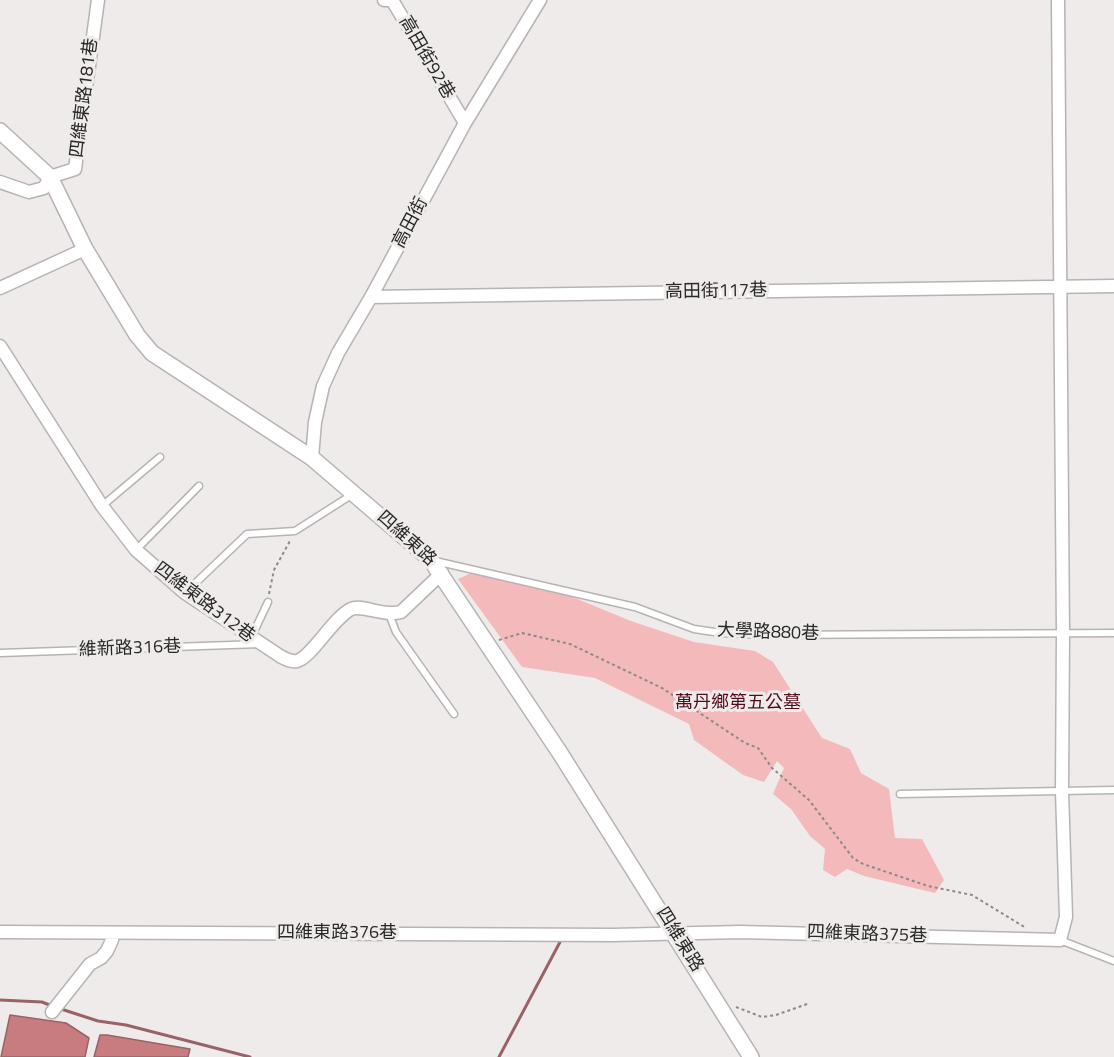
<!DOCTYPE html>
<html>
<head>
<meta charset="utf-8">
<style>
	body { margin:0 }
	canvas { display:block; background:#f0ebeb }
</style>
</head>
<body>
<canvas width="1114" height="1057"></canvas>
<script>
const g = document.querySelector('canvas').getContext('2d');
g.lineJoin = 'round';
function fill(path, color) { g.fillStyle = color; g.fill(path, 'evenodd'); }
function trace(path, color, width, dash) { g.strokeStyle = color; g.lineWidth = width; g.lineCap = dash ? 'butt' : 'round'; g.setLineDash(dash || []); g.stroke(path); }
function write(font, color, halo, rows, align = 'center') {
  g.font = font + ' "Titillium Web","Noto Sans TC",sans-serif'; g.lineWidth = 6; g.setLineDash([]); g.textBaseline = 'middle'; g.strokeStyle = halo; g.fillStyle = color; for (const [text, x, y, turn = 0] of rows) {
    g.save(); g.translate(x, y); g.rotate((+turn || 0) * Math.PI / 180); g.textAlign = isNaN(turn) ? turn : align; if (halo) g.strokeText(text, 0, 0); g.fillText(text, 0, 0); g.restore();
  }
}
fill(new Path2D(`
	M 469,574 L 509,578 L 570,596 L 631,621 L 694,642 L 755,651 L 773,662 L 822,738 L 850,749 L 861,773 L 889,789 L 895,838 L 922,839 L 944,880 L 935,893 L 864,876 L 847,869 L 835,877 L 823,870 L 825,849 L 810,836 L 791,809 L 773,794 L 784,768 L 777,761 L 764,782 L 743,775 L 694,740 L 689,724 L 595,678 L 522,667 L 458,579 Z`), '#f3b9bb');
const water = new Path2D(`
	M 10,1015 L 66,1023 L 89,1038 L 85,1057 L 1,1057 Z
	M 100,1035 L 107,1035 L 190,1049 L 188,1057 L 94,1057 Z`);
fill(water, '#c87c80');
trace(water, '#986366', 1.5);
trace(new Path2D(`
	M 0,1000 L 42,1002 L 52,1006
	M 61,1009 L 98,1021 L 126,1025 L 250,1057
	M 499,1057 L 560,942`), '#986366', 3);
const service = new Path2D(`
	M 102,506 L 160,457
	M 136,550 L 199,486
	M 435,561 L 635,607 L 694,629 L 721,633 L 764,635 L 1114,633
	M 185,593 L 247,534 L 295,531 L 353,494
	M 389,614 L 396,632 L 454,714
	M 251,638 L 268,602
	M 0,653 L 260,644
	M 900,794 L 1114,790
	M 1060,940 L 1114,961`);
const minor = new Path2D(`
	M 384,0 L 392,0 L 465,123
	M 0,182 L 29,192 L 44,188 L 50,177 L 75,169 L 98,0
	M 0,288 L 85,249
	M 371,297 L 1114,286
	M 0,346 L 102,506 L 136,550 L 185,593 L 280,656 C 285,659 291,662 297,661 C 312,657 332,619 351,609 C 362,604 384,617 401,612 L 442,573
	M 312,458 L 315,422 L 323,386 L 338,353 L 371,297 L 465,123 L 540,0
	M 0,932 L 613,935 L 740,932 L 1060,940 L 1066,917 L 1062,791 L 1063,633 L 1058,0
	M 52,1012 L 90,964 L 101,958 L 107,951 L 112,940 L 112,933`);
const tertiary = new Path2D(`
	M 0,131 L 50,177 L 85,249 L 137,335 L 152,353 L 312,458 L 431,560 L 560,753 L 751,1057`);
trace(service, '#b8b3b3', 9);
trace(minor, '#b8b3b3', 15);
trace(tertiary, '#b8b3b3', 18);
trace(new Path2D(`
	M 269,594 L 274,570 L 291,539
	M 499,640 L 522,633 L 570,644 L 662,688 L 745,743 L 758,748 L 772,768 L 809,800 L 853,858 L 863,864 L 928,886 L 972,895 L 1026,928
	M 736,1007 L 762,1017 L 776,1015 L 810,1003`), '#8c8989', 2, [3, 3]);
trace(service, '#fff', 6);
trace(minor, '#fff', 12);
trace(tertiary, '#fff', 15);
write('18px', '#292828', '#f0ebeb', [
	["高田街92巷",426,58,60],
	["四維東路181巷",85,98,-83],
	["高田街",411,223,-62],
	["高田街117巷",716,292,-1],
	["四維東路",406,539,42],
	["四維東路312巷",204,603,37],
	["大學路880巷",768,633,2],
	["維新路316巷",130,649,-2],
	["四維東路376巷",337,934],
	["四維東路375巷",867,935,2],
	["四維東路",679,940,58]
]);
write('18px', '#520c19', '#f0ebeb', [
	["萬丹鄉第五公墓",738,704]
]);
</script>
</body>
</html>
